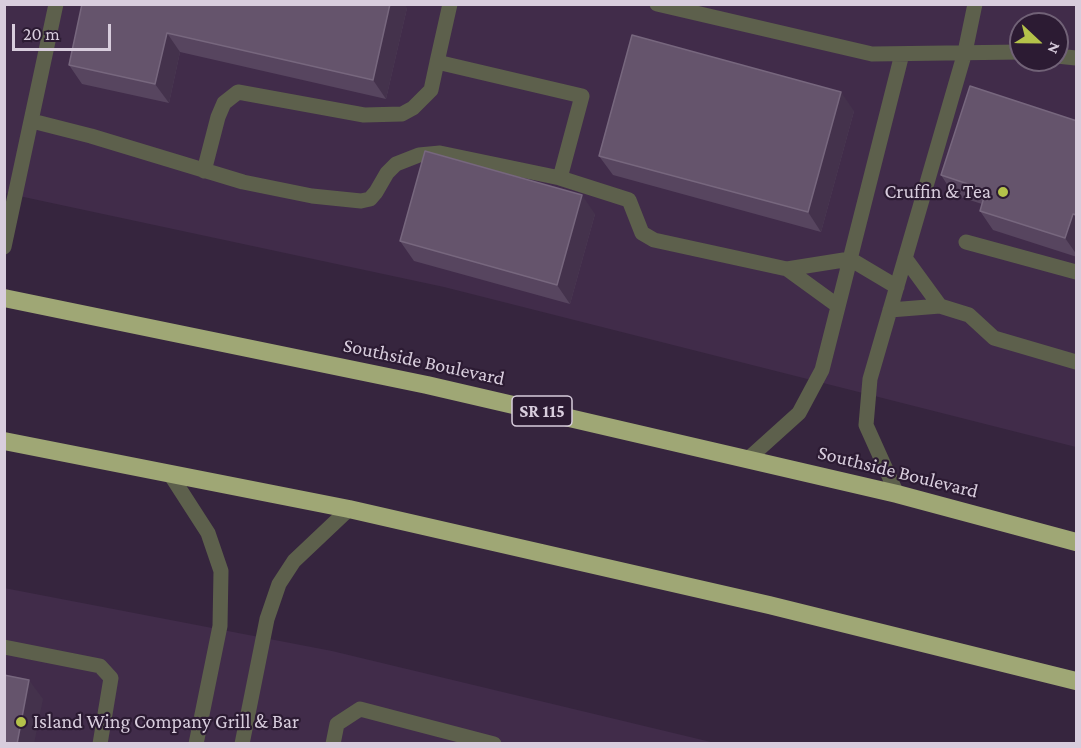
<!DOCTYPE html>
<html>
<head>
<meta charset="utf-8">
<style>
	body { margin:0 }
	#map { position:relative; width:1081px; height:748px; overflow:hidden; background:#36253e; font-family:"Crimson Pro",serif }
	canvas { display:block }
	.frame { position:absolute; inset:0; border:6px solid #d8cddd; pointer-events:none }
	.north { position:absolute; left:1009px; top:12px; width:60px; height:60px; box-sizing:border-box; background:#2c1b33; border:2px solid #716277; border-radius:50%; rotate:112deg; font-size:16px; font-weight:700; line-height:24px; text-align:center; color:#d8cddd }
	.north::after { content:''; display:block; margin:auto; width:21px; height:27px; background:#b4c24a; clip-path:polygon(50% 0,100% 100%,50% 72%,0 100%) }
	.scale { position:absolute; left:12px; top:24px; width:99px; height:27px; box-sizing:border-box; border:3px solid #d8cddd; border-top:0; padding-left:8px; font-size:18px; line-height:21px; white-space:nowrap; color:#d8cddd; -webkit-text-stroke:4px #2c1b33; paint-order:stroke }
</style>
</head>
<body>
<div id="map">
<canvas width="1081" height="748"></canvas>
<div class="frame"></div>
<div class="north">N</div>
<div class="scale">20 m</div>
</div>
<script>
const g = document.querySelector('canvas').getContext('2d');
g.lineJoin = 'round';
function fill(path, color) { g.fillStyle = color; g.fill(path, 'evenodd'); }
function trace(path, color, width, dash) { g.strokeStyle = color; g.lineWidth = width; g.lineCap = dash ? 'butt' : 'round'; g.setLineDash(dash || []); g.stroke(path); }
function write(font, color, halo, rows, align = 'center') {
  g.font = font + ' "Crimson Pro",serif'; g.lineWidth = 4.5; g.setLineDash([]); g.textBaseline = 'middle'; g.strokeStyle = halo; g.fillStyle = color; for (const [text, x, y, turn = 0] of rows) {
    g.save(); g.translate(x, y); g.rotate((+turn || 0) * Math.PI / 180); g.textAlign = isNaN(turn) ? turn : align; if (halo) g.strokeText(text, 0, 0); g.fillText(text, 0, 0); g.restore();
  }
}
fill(new Path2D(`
	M 5,5 L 1076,5 L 1076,447 L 444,287 L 5,193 ZM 1021,24 L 1057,24 L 1057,60 L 1021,60 Z
	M 4,588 L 332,651 L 715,743 L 5,743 Z`), '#412c4a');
trace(new Path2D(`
	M 657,4 L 872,54 L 1021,52
	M 1057,56 L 1076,58
	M 32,121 L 91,136 L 243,182 L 312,196 L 361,201 L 370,199 L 376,192 L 387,173 L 396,164 L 419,155 L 440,153 L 560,178 L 582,96 L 437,62 L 450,4
	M 204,171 L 218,117 L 224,103 L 238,92 L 364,115 L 402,114 L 413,108 L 431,90 L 437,62
	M 560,178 L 629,200 L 642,233 L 654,240 L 787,269
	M 966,242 L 1076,272
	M 4,247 L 56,4
	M 905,258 L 940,306
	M 838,306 L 787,269 L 850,259 L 897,287
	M 890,310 L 940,306 L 969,315 L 994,338 L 1076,362
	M 748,459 L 799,413 L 822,370 L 902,54
	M 170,474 L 208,533 L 221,571 L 220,626 L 196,744
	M 897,494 L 866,425 L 870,379 L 965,52 L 975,4
	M 4,647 L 100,666 L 111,678 L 100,744
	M 242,744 L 267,619 L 279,584 L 294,561 L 349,509
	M 333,744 L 337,724 L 360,709 L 494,744`), '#5d604c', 15);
trace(new Path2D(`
	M 4,298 L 427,385 L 897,494 L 1076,542
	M 4,441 L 349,509 L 769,605 L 1076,681`), '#9fa775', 18);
fill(new Path2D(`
	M 82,4 L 407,8 L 386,99 L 180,52 L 169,103 L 82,84 L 69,65 Z
	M 854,111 L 821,232 L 613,175 L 599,156 Z
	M 1077,121 L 1077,257 L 993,230 L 980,211 L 982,204 L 954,195 L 941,175 Z
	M 595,214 L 570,304 L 414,261 L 400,241 Z`), '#57455f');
fill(new Path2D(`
	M 390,4 L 405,4 L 407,8 L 386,99 L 373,80 Z
	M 167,33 L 180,52 L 169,103 L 155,84 Z
	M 841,92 L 854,111 L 821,232 L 808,212 Z
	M 582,195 L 595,214 L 570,304 L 557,285 Z
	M 1073,214 L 1077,219 L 1077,255 L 1065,238 Z
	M 29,680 L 43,699 L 34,744 L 17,744 Z`), '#44324c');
const building = new Path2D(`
	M 82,4 L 390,4 L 373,80 L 167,33 L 155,84 L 69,65 Z
	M 632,35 L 841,92 L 808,212 L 599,156 Z
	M 970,86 L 1077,121 L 1077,215 L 1073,214 L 1065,238 L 980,211 L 986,190 L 941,175 Z
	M 425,151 L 582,195 L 557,285 L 400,241 Z
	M 4,675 L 29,680 L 17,744 L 4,744 Z`);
fill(building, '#65546c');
trace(building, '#77677e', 1.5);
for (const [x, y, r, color] of [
	[1003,192,6,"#b4c24a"],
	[21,722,6,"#b4c24a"]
]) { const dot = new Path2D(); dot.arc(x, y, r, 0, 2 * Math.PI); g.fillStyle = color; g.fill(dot); trace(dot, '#2c1b33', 2); }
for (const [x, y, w] of [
	[542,411,60]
]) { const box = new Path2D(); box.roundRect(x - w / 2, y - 15, w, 30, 4.5); g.fillStyle = '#2c1b33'; g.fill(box); trace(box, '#d8cddd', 1.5); }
write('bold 18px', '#d8cddd', null, [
	["SR 115",542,411]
]);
write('20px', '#d8cddd', '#2c1b33', [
	["Cruffin & Tea",991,192],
	["Island Wing Company Grill & Bar",33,722,"left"]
], 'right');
write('20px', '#d8cddd', '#2c1b33', [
	["Southside Boulevard",424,362,12],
	["Southside Boulevard",898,472,14]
]);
</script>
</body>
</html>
